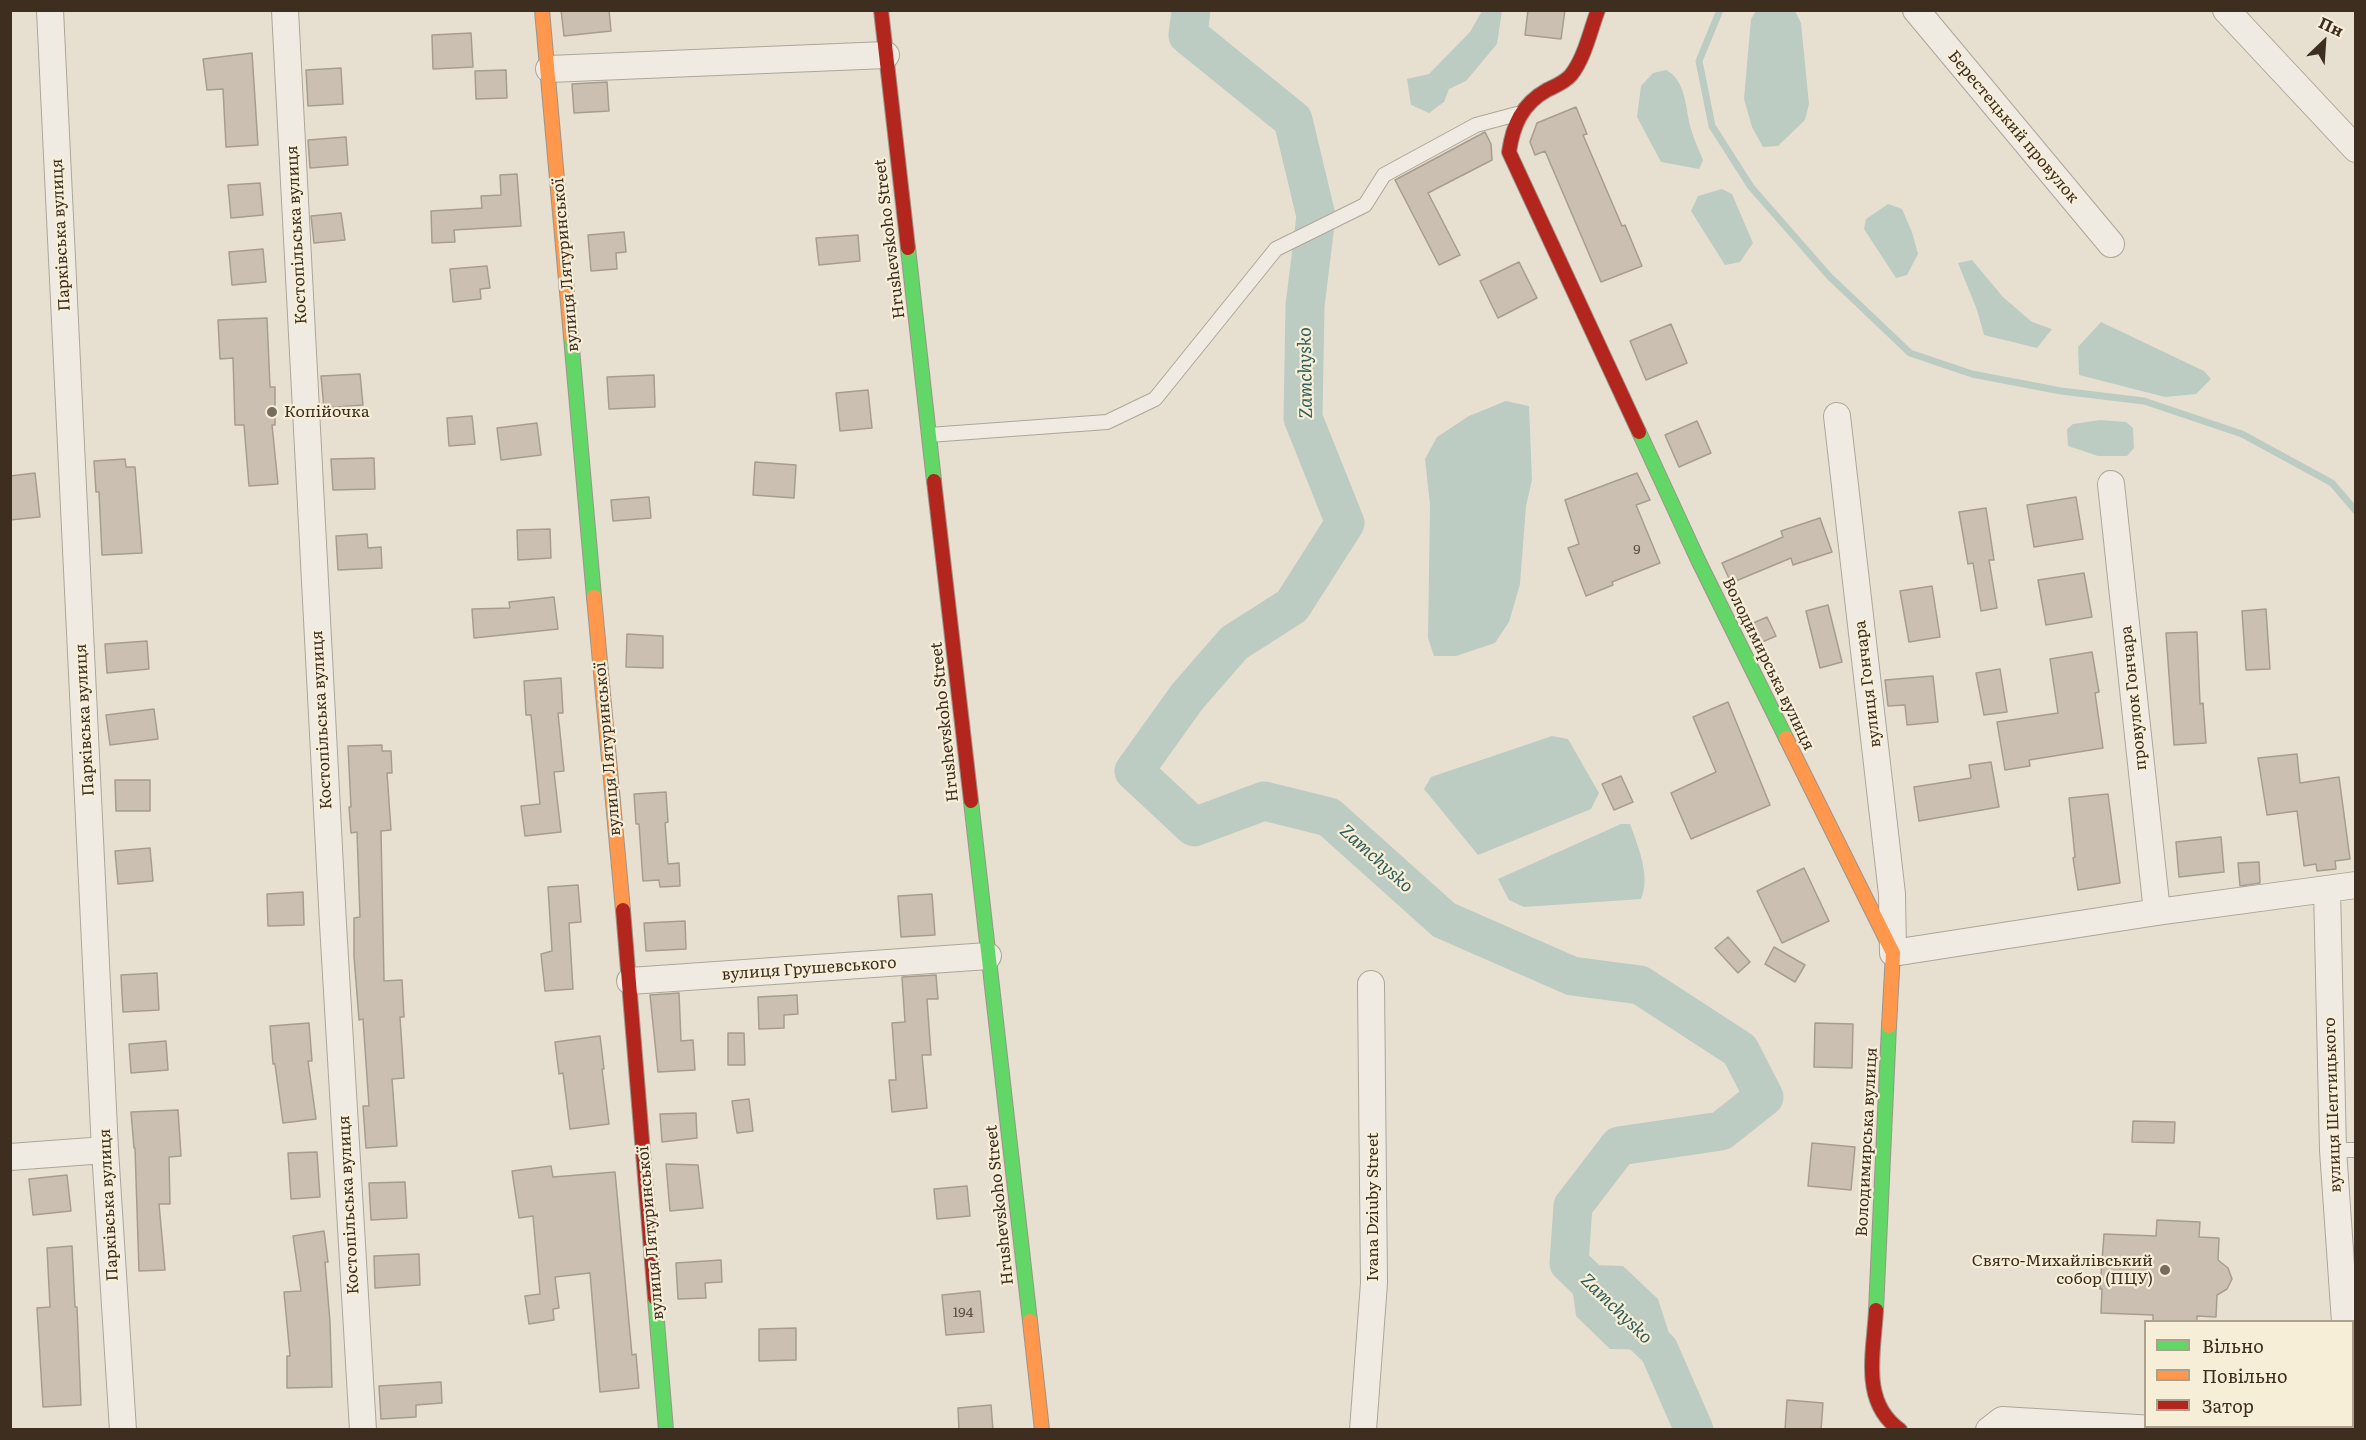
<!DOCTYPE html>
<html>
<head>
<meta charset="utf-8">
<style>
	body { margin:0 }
	#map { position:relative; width:2366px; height:1440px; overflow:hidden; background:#e7e0d1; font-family:Literata,serif }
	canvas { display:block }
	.frame { position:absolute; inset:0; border:12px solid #3d2e20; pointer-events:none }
	.legend { position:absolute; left:2144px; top:1320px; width:210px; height:108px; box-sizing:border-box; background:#f7eed8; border:2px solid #ada18e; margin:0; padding:8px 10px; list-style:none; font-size:18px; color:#3d2e20 }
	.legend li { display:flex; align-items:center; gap:12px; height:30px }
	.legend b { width:30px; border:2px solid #ada18e }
	.north { position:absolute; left:2294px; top:12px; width:60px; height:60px; -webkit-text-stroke:4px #f7eed8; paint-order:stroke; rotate:25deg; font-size:16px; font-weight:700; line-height:24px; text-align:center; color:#3d2e20 }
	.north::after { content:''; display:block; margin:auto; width:21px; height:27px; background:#3d2e20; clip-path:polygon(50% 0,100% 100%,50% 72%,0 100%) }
</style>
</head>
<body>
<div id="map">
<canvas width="2366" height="1440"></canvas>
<div class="frame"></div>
<ul class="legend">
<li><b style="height:8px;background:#63d668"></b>Вільно</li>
<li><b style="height:8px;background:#ff974d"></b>Повільно</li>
<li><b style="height:8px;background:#b3261e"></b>Затор</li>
</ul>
<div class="north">Пн</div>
</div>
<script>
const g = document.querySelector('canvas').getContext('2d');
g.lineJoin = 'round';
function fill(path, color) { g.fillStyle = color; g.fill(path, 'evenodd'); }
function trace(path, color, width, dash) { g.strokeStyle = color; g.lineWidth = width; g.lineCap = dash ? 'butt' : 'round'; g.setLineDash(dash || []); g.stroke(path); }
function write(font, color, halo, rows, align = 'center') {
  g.font = font + ' Literata,serif'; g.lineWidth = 4.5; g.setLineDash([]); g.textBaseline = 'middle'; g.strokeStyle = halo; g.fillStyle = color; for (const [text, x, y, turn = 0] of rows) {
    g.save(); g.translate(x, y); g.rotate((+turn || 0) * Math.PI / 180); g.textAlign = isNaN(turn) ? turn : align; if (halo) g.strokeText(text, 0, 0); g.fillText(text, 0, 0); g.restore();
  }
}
fill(new Path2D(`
	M 1482,11 L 1502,11 L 1497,44 L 1466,81 L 1449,89 L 1444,102 L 1429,113 L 1411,105 L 1407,79 L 1429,74 L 1470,32 Z
	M 1756,11 L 1795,11 L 1801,23 L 1809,104 L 1805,120 L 1778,146 L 1763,147 L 1752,127 L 1744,99 L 1751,19 Z
	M 1666,70 C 1687,81 1685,109 1691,129 C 1694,140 1699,150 1703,160 L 1699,169 L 1661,162 L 1637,117 L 1641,86 L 1653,73 Z
	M 1722,189 L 1732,194 L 1753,243 L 1740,262 L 1725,265 L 1691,211 L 1698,196 Z
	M 1888,204 L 1902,209 L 1912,232 L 1918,254 L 1907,275 L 1896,278 L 1864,229 L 1866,219 Z
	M 1972,260 L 2003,297 L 2032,322 L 2052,329 L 2037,348 L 1984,335 L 1977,310 L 1958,263 Z
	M 2101,322 L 2204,371 L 2211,379 L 2196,394 L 2165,397 L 2079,375 L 2078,347 Z
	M 1506,401 L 1529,406 L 1532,480 L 1526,506 L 1520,584 L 1509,622 L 1495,643 L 1456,656 L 1434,656 L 1428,638 L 1430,505 L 1425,459 L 1437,437 L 1469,416 Z
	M 2100,420 L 2126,422 L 2133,428 L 2134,448 L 2127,456 L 2098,456 L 2068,446 L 2067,429 L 2073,424 Z
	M 1552,736 L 1568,739 L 1599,793 L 1591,809 L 1478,855 L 1424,789 L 1431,777 Z
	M 1621,824 L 1630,824 C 1638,846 1651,877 1641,899 L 1524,907 L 1509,900 L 1498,879 Z
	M 1581,1259 L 1594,1265 L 1623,1266 L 1658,1299 L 1673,1346 L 1659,1350 L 1610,1349 L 1576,1316 L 1569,1263 Z`), '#bcccc2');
trace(new Path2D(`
	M 1720,10 L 1699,61 L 1712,126 L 1751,187 L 1829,276 L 1910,353 L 1972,374 L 2061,391 L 2144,401 L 2242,434 L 2332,483 L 2356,511`), '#bcccc2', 7);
trace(new Path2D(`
	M 1191,10 L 1188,35 L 1293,120 L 1316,216 L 1305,306 L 1303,418 L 1345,523 L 1292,606 L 1234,643 L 1187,697 L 1134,771 L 1194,827 L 1264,801 L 1329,817 L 1444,920 L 1572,976 L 1640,985 L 1740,1050 L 1764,1097 L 1721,1131 L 1619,1146 L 1573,1206 L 1569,1263 L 1659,1350 L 1694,1430`), '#bcccc2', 39);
const building = new Path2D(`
	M 561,10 L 609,10 L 611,31 L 564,36 Z
	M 1528,10 L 1565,10 L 1561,39 L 1525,35 Z
	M 471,33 L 473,67 L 433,69 L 432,35 Z
	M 252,53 L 258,145 L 226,147 L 223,89 L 207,90 L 203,59 Z
	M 341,68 L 343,104 L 308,106 L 306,70 Z
	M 506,70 L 507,98 L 476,99 L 475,71 Z
	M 607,82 L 609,111 L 574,113 L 572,84 Z
	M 1576,107 L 1587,134 L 1583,135 L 1622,226 L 1625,225 L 1642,266 L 1601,282 L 1545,151 L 1535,155 L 1530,142 L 1537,123 Z
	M 1485,132 L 1491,144 L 1492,160 L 1428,193 L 1460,255 L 1439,265 L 1395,180 Z
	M 346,137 L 348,165 L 310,168 L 308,140 Z
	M 517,174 L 521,226 L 454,230 L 455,242 L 432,243 L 431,211 L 482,208 L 481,196 L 501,195 L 500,175 Z
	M 260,183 L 263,215 L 231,218 L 228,185 Z
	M 341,213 L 345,240 L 314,243 L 311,216 Z
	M 624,232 L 626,252 L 616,253 L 617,269 L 591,271 L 588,235 Z
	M 858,235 L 860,261 L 819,265 L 816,238 Z
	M 263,249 L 266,282 L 232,285 L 229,252 Z
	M 1519,262 L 1537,298 L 1498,318 L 1480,281 Z
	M 487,266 L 490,288 L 480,289 L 481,299 L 453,302 L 450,269 Z
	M 267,318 L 270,387 L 275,387 L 275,425 L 272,425 L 278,484 L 249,486 L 244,425 L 235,425 L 233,358 L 220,359 L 218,320 Z
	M 1671,324 L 1687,363 L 1646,380 L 1630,341 Z
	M 360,374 L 363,405 L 324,408 L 321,376 Z
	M 654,375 L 655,407 L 609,409 L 607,377 Z
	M 868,390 L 872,428 L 840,431 L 836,393 Z
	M 472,416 L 475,444 L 449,446 L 447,418 Z
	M 1697,421 L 1711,453 L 1679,467 L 1665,435 Z
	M 537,423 L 541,455 L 501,460 L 497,428 Z
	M 374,458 L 375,489 L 333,490 L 331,459 Z
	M 125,459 L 126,467 L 135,467 L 142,553 L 102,555 L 99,492 L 96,492 L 94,461 Z
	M 755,462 L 796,465 L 794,498 L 753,495 Z
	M 35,473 L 40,517 L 10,520 L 10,476 Z
	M 1637,473 L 1650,500 L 1636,505 L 1660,563 L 1612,582 L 1613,585 L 1586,596 L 1568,548 L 1579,544 L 1565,500 Z
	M 649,497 L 651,518 L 613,521 L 611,500 Z
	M 2076,497 L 2083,539 L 2034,547 L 2027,505 Z
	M 1986,508 L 1994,560 L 1989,560 L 1997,608 L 1981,611 L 1973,563 L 1968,564 L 1959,512 Z
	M 1820,518 L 1832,552 L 1793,565 L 1791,558 L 1731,583 L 1722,563 L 1783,537 L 1781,531 Z
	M 550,529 L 551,558 L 518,560 L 517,530 Z
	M 367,534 L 368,548 L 381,547 L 382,568 L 338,570 L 336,536 Z
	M 2084,573 L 2092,617 L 2046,625 L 2038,580 Z
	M 1932,586 L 1940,637 L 1909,642 L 1900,591 Z
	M 554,597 L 558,629 L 474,638 L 472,609 L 510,608 L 509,602 Z
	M 1828,605 L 1842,662 L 1820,668 L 1806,611 Z
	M 2266,609 L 2270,669 L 2246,670 L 2242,611 Z
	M 1767,617 L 1776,636 L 1760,643 L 1751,624 Z
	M 2197,632 L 2200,704 L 2203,703 L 2206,743 L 2174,745 L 2166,633 Z
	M 627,634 L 663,636 L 663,668 L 626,667 Z
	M 147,641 L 149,669 L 107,673 L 105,644 Z
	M 2092,652 L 2099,692 L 2095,693 L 2103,748 L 2029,760 L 2030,766 L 2005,770 L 1997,722 L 2058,713 L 2050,659 Z
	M 2000,669 L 2007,712 L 1984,715 L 1976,673 Z
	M 1933,676 L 1938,722 L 1907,725 L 1905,705 L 1888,706 L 1885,680 Z
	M 561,678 L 563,713 L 558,713 L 564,771 L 554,772 L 561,832 L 525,836 L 521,806 L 540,804 L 531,715 L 526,715 L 524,681 Z
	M 1728,702 L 1770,805 L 1691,839 L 1671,793 L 1716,772 L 1693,717 Z
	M 154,709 L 158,739 L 110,745 L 106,715 Z
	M 382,745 L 382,751 L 391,751 L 392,773 L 387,773 L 391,830 L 381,831 L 384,981 L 402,980 L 404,1017 L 400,1017 L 404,1078 L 392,1079 L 397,1146 L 366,1148 L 363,1106 L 369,1106 L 363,1019 L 359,1020 L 354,956 L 354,918 L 360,917 L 357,832 L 351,833 L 349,807 L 351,807 L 348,746 Z
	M 2297,754 L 2300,783 L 2339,777 L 2350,859 L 2335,861 L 2336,869 L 2317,871 L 2316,864 L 2304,866 L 2297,811 L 2267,815 L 2258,758 Z
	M 1991,762 L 1999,807 L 1919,821 L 1914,787 L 1971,778 L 1969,765 Z
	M 1621,776 L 1633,802 L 1614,810 L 1602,784 Z
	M 115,780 L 150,780 L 150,811 L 116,811 Z
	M 666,792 L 668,822 L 665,823 L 668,864 L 679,863 L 680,886 L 660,887 L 659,880 L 643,881 L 639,824 L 636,824 L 634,794 Z
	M 2108,794 L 2120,883 L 2078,890 L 2073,858 L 2075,857 L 2069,798 Z
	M 2221,837 L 2224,872 L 2179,877 L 2176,842 Z
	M 150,848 L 153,881 L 118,884 L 115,851 Z
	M 2259,862 L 2260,883 L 2240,886 L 2238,863 Z
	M 1804,868 L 1829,921 L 1782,943 L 1757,891 Z
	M 578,885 L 581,922 L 569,923 L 573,989 L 545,991 L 541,954 L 552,951 L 548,887 Z
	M 303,892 L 304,925 L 268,926 L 267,894 Z
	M 932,894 L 935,935 L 901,937 L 898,896 Z
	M 685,921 L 686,949 L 646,951 L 644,923 Z
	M 1728,937 L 1750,962 L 1738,973 L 1715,948 Z
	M 1774,947 L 1805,965 L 1795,982 L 1765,964 Z
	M 157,973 L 159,1010 L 123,1012 L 121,975 Z
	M 936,975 L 938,999 L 927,999 L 931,1055 L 922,1055 L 927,1108 L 892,1112 L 889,1080 L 896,1080 L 892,1023 L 905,1022 L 902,977 Z
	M 679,993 L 681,1041 L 693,1040 L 695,1070 L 658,1072 L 650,995 Z
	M 797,995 L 798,1014 L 784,1015 L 784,1028 L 759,1029 L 758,997 Z
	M 309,1023 L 312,1061 L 308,1061 L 316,1119 L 283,1123 L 275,1064 L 273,1064 L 270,1026 Z
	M 1815,1023 L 1853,1024 L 1852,1068 L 1814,1067 Z
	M 728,1033 L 744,1033 L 745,1065 L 728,1065 Z
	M 600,1036 L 604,1069 L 602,1069 L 609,1124 L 570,1129 L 563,1073 L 559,1074 L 555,1042 Z
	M 166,1041 L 168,1070 L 131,1073 L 129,1044 Z
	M 749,1099 L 753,1131 L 737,1133 L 732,1101 Z
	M 178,1110 L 181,1156 L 169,1157 L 170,1204 L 159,1204 L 165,1270 L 139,1271 L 135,1148 L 134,1148 L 131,1112 Z
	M 696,1113 L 697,1138 L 662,1142 L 660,1114 Z
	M 2133,1121 L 2175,1122 L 2174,1143 L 2132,1142 Z
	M 1812,1143 L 1855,1147 L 1851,1190 L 1808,1186 Z
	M 317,1152 L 320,1197 L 291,1199 L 288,1153 Z
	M 666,1164 L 698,1165 L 703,1208 L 670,1211 Z
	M 551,1166 L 553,1177 L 615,1172 L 632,1355 L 636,1354 L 639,1388 L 600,1392 L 590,1273 L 555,1277 L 559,1308 L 553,1309 L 554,1320 L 529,1324 L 525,1296 L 540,1294 L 533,1216 L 519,1218 L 512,1171 Z
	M 67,1175 L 71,1211 L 33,1215 L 29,1179 Z
	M 405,1182 L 407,1218 L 371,1220 L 369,1183 Z
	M 967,1186 L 970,1216 L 937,1219 L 934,1189 Z
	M 2157,1220 L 2200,1222 L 2199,1237 L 2219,1238 L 2218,1260 L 2228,1268 L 2232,1279 L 2227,1289 L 2217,1295 L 2216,1317 L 2197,1316 L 2197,1322 L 2153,1322 L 2153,1315 L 2101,1313 L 2102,1289 L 2100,1289 L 2104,1234 L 2156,1236 Z
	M 324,1231 L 328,1262 L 325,1262 L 330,1322 L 332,1387 L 287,1388 L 287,1356 L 290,1356 L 284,1292 L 301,1291 L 293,1236 Z
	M 72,1246 L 75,1307 L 77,1307 L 81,1405 L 43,1407 L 37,1308 L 50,1307 L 47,1248 Z
	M 419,1254 L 420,1285 L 375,1288 L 374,1256 Z
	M 721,1260 L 722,1282 L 705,1283 L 706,1298 L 678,1299 L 676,1263 Z
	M 980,1291 L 984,1332 L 946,1335 L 942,1295 Z
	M 796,1328 L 796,1360 L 759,1361 L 759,1329 Z
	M 441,1382 L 442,1403 L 416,1405 L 416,1417 L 381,1419 L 379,1386 Z
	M 1787,1400 L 1823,1403 L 1821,1430 L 1785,1430 Z
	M 991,1405 L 993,1430 L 959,1430 L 958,1408 Z`);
fill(building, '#cbbfb2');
trace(building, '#a89c90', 1.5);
const lane = new Path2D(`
	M 929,435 L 1107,422 L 1155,399 L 1276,249 L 1365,205 L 1384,175 L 1476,125 L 1517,114
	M 2333,1150 L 2356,1150`);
const street = new Path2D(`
	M 50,10 L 105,1150 L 123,1430
	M 285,10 L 333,924 L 363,1430
	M 1916,10 L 2111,244
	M 2226,10 L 2356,149
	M 549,69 L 886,55
	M 1837,416 L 1892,894 L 1893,953 L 2157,912 L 2356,885
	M 2111,484 L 2157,912
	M 2327,889 L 2333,1150 L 2345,1322
	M 630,981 L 988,956
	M 10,1157 L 105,1150
	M 2352,1426 L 2352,1430
	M 1363,1430 L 1374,1283 L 1371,984
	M 1989,1430 L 2002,1420 L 2171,1430`);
const fast = new Path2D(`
	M 908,248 L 934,481
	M 571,337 L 594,597
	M 1639,432 L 1698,560 L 1786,738
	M 971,801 L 1030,1321
	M 655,1298 L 666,1430
	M 1876,1310 L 1889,1026`);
const slow = new Path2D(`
	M 542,10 L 571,337
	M 594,597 L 623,910
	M 1786,738 L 1893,953 L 1889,1026
	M 1030,1321 L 1042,1430`);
const jam = new Path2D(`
	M 881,10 L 908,248
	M 1598,10 C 1590,31 1585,57 1571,75 C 1564,83 1555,86 1547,90 C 1522,104 1513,125 1509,152 L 1639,432
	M 934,481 L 971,801
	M 623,910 L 655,1298
	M 1876,1310 C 1874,1352 1860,1402 1900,1430`);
trace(lane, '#ada599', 16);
trace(street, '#ada599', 28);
trace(fast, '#9c958a', 16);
trace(slow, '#9c958a', 16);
trace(jam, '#9c958a', 16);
trace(lane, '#efebe3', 14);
trace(street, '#efebe3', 26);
trace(fast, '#63d668', 14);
trace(slow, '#ff974d', 14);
trace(jam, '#b3261e', 14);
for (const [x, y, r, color] of [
	[272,412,6,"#786c5e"],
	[2165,1270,6,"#786c5e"]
]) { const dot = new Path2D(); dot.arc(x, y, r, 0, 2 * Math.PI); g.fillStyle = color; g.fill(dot); trace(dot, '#f7eed8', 2); }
write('14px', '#605244', null, [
	["9",1637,550],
	["194",963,1313]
]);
write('16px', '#3d2e20', '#f7eed8', [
	["Берестецький провулок",2013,127,50],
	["Парківська вулиця",61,235,-93],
	["Костопільська вулиця",297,235,-93],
	["Hrushevskoho Street",890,239,-97],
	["вулиця Лятуринської",566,265,-95],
	["Володимирська вулиця",1768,664,64],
	["вулиця Гончара",1868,684,-97],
	["провулок Гончара",2134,698,-96],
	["Парківська вулиця",85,720,-93],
	["Костопільська вулиця",322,720,-93],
	["Hrushevskoho Street",945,722,-96],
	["вулиця Лятуринської",608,749,-95],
	["вулиця Грушевського",809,969,-4],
	["вулиця Шептицького",2333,1105,-92],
	["Володимирська вулиця",1867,1142,-87],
	["Парківська вулиця",109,1205,-93],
	["Костопільська вулиця",349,1205,-93],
	["Hrushevskoho Street",1000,1205,-96],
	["Ivana Dziuby Street",1373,1207,-90],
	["вулиця Лятуринської",651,1233,-95]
]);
write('16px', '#3d2e20', '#f7eed8', [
	["Копійочка",284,412],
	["Свято-Михайлівський",2153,1261,"right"],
	["собор (ПЦУ)",2153,1279,"right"]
], 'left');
write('italic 18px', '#2f5d5a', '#f7eed8', [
	["Zamchysko",1306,373,-91],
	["Zamchysko",1376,859,42],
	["Zamchysko",1616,1309,44]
]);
</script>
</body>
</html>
